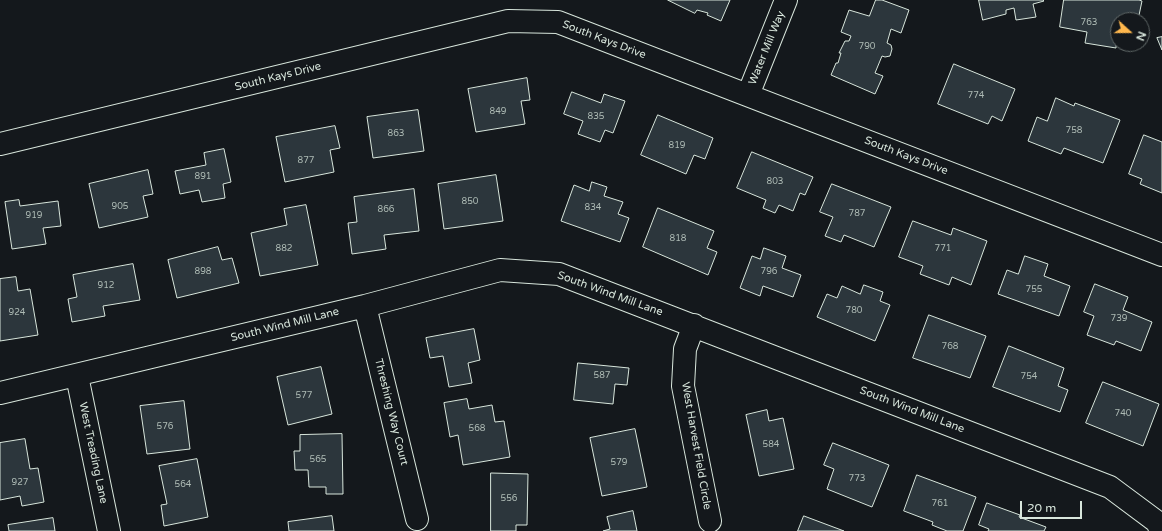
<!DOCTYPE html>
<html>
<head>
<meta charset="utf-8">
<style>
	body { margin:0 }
	#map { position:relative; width:1162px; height:531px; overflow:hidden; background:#14181c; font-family:"Varela Round",sans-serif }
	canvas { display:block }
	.north { position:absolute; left:1110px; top:12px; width:40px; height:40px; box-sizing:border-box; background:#14181c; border:1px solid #626a69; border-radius:50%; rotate:111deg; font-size:11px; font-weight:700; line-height:16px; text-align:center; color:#d8e6dc }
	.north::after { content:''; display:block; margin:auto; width:14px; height:18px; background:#ffb74d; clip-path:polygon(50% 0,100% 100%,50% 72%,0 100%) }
	.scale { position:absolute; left:1020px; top:501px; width:62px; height:18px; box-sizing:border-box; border:2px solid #d8e6dc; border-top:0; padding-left:5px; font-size:12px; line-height:14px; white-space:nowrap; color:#d8e6dc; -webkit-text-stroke:3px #14181c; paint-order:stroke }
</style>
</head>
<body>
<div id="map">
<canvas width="1162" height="531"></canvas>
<div class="north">N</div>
<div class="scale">20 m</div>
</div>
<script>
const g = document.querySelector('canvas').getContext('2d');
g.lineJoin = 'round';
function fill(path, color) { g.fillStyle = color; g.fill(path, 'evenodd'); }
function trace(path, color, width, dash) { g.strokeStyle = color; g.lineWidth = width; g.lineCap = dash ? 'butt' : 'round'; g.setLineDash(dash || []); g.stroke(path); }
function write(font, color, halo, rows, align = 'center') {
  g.font = font + ' "Varela Round",sans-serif'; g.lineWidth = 3; g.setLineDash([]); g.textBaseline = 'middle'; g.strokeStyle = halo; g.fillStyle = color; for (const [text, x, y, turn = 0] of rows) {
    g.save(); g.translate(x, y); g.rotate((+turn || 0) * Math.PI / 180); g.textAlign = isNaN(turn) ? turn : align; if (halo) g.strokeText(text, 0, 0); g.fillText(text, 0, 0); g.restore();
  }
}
const building = new Path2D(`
	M 668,0 L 730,0 L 721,21 L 707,15 L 708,13 L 697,10 L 695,13 Z
	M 876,0 L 882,0 L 909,10 L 901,33 L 891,29 L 887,43 L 891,45 L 892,49 L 890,56 L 885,57 L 882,56 L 875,73 L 883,76 L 875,94 L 831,75 L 836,63 L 838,63 L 841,53 L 839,53 L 845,41 L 849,41 L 851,36 L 841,32 L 849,10 L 869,16 Z
	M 979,0 L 1043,0 L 1044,1 L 1033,4 L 1036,17 L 1016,20 L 1014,8 L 1006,10 L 1006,14 L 983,20 Z
	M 1064,0 L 1139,0 L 1142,1 L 1138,20 L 1118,20 L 1116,48 L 1085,43 L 1087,32 L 1060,27 Z
	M 1162,37 L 1162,50 L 1157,38 Z
	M 954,64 L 1015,89 L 1002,121 L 992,116 L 988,124 L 938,104 Z
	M 527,78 L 530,100 L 521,101 L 525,124 L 476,132 L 468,89 Z
	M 572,92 L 601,103 L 604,94 L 625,101 L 613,133 L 605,130 L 600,142 L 578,134 L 583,121 L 564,114 Z
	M 1056,98 L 1074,106 L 1075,103 L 1120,120 L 1103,163 L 1064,148 L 1061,154 L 1028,141 L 1037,117 L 1047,121 Z
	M 418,110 L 424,151 L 373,158 L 367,117 Z
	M 658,115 L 713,138 L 705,159 L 694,155 L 686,174 L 641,155 Z
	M 335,126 L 340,148 L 330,150 L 334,172 L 285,182 L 276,137 Z
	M 1144,135 L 1162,142 L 1162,193 L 1140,184 L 1142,179 L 1129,174 Z
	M 224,149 L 231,182 L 223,184 L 225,198 L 202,202 L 199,190 L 180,194 L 175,171 L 206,165 L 204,153 Z
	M 752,152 L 813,177 L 805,195 L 800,193 L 793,211 L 779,205 L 775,213 L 763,208 L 766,200 L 737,188 Z
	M 148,170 L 153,194 L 143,196 L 148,217 L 99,228 L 89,184 Z
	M 496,175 L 503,221 L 444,229 L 438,184 Z
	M 592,182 L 607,187 L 604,196 L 623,202 L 618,214 L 629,218 L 620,242 L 561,221 L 574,185 L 589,191 Z
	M 832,184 L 891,207 L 874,247 L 844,235 L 841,242 L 825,236 L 833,217 L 820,212 Z
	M 414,189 L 419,231 L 384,235 L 386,249 L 352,254 L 348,223 L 357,222 L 354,197 Z
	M 19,200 L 20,206 L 58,201 L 61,226 L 43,228 L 46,244 L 12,249 L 5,202 Z
	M 306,205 L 318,265 L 260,276 L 251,233 L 287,225 L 284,209 Z
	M 658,208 L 714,231 L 707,248 L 717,252 L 708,275 L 643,247 Z
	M 913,221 L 951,235 L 953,228 L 987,241 L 971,285 L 952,277 L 949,285 L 920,274 L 923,266 L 899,257 Z
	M 218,247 L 222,260 L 232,258 L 239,283 L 177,298 L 168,260 Z
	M 764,248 L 786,256 L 782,268 L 801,275 L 793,297 L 763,286 L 760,296 L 740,288 L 752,256 L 760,259 Z
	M 1025,256 L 1048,264 L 1044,276 L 1070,286 L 1059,316 L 998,294 L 1007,270 L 1018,274 Z
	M 133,264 L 140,300 L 103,306 L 105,316 L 72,322 L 68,299 L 77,297 L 73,275 Z
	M 16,277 L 18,291 L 30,289 L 38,335 L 0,341 L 0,279 Z
	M 1095,284 L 1128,297 L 1123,310 L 1152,322 L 1141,351 L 1116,341 L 1114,345 L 1087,335 L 1094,316 L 1084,312 Z
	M 864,285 L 883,292 L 880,301 L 890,305 L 875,341 L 817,317 L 827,294 L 837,298 L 842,286 L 860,294 Z
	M 929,315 L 986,336 L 970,378 L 913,358 Z
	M 474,329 L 480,360 L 468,363 L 472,383 L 449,387 L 443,356 L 430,358 L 426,338 Z
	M 1009,346 L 1064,368 L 1058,386 L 1068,390 L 1060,412 L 993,387 Z
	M 578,363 L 629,368 L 627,385 L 615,384 L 613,404 L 574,400 Z
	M 321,367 L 332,414 L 288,425 L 277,377 Z
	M 1103,382 L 1159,404 L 1143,446 L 1086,423 Z
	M 467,399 L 469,409 L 492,405 L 495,422 L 504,421 L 510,457 L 463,465 L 458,435 L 450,437 L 444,403 Z
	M 184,401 L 190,449 L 147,454 L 140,406 Z
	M 767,410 L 769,421 L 783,418 L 794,469 L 759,476 L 746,415 Z
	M 635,429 L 647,487 L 602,496 L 590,438 Z
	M 342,434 L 343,494 L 326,494 L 326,487 L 309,487 L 308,470 L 295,470 L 294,451 L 300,451 L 300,435 Z
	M 25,439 L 30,469 L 38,468 L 44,502 L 22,506 L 20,496 L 0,500 L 0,443 Z
	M 833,443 L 889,465 L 872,507 L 827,489 L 834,469 L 824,465 Z
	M 197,459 L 208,517 L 164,526 L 161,505 L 167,504 L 159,466 Z
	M 491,473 L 528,474 L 527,525 L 516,525 L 516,531 L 491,531 Z
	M 917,475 L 976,497 L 963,531 L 947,531 L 932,525 L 933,522 L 904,511 Z
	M 987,503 L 1020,515 L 1019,517 L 1046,527 L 1044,531 L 988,531 L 989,529 L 979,525 Z
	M 633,511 L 637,531 L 603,531 L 610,529 L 607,517 Z
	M 332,516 L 334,531 L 289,531 L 288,522 Z
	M 804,516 L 844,531 L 798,531 Z
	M 53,518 L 55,531 L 9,531 L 8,525 Z`);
fill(building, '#2c363c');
trace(building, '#d8e6dc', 1);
const minor = new Path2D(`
	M 748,95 L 786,0
	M 0,144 L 508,21 L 558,22 L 1162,255
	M 365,306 L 417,519
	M 694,325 L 685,349 L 683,386 L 710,521
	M 77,376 L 109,531
	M 0,393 L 365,306 L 500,270 L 559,274 L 1110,487 L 1157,522 L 1161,531`);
trace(minor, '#d8e6dc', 24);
trace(minor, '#14181c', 22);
write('9px', '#adbab4', null, [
	["763",1089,23],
	["790",867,47],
	["774",976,96],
	["849",498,112],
	["835",596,117],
	["758",1074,131],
	["863",396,134],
	["819",677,146],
	["877",306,161],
	["891",203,177],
	["803",775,182],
	["850",470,202],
	["905",120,207],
	["834",593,208],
	["866",386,210],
	["787",857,214],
	["919",34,216],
	["818",678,239],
	["882",284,249],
	["771",943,249],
	["898",203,272],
	["796",769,272],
	["912",106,286],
	["755",1034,290],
	["780",854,311],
	["924",17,313],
	["739",1119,319],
	["768",950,347],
	["587",602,376],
	["754",1029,377],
	["577",304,396],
	["740",1123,414],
	["576",165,427],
	["568",477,429],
	["584",771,445],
	["565",318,460],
	["579",619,463],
	["773",857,479],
	["927",20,483],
	["564",183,485],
	["556",509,499],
	["761",940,504]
]);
write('11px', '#d8e6dc', '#14181c', [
	["South Kays Drive",604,40,21],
	["Water Mill Way",767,48,-68],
	["South Kays Drive",278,77,-14],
	["South Kays Drive",906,156,21],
	["South Wind Mill Lane",610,294,20],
	["South Wind Mill Lane",285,325,-14],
	["South Wind Mill Lane",912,410,21],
	["Threshing Way Court",391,412,76],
	["West Harvest Field Circle",696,446,80],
	["West Treading Lane",93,453,78]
]);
</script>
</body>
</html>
